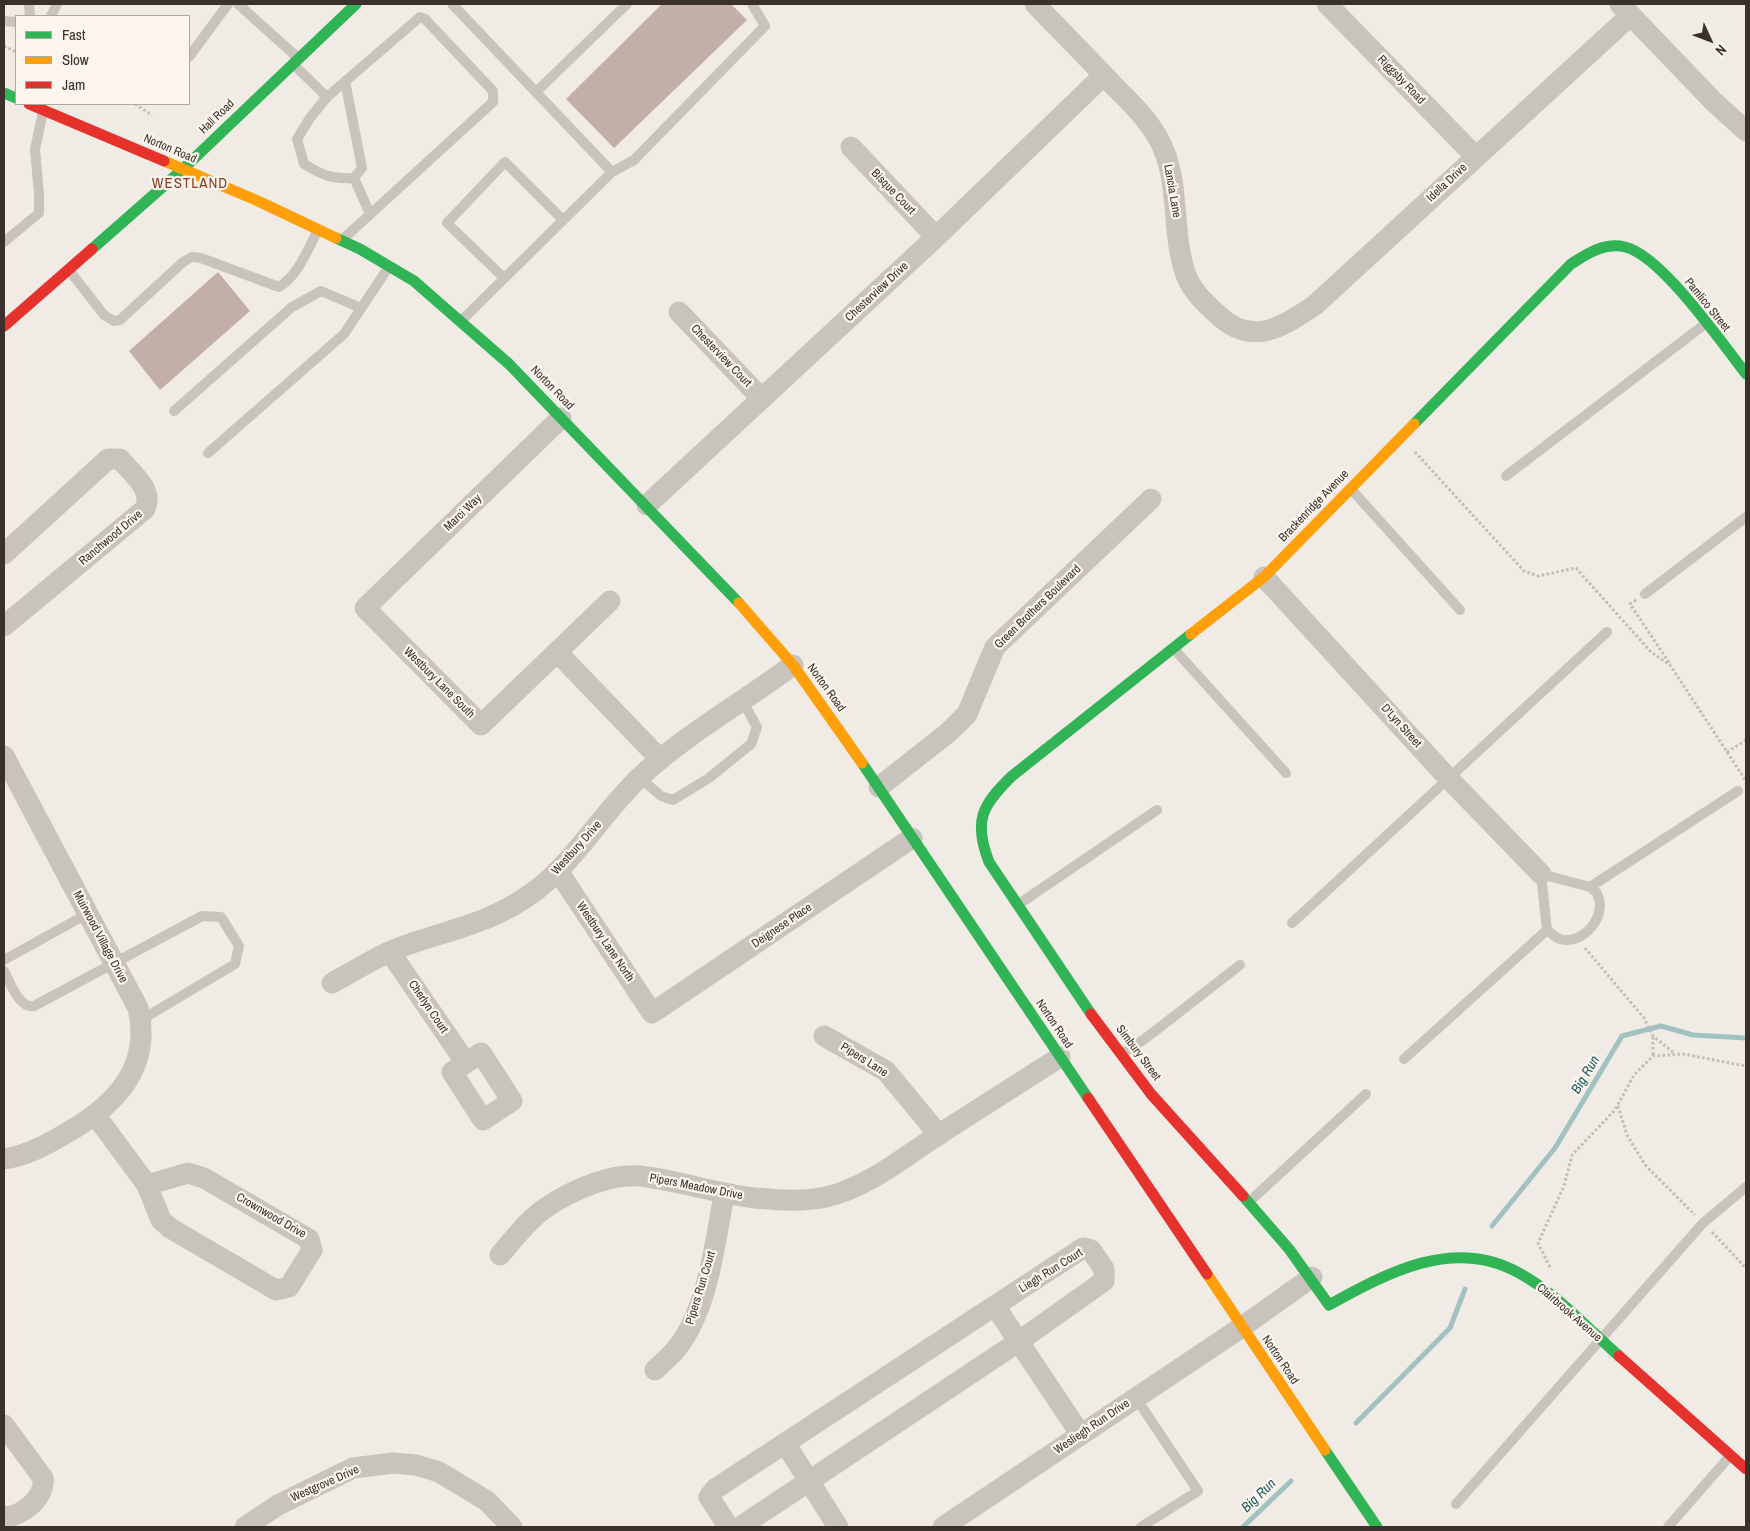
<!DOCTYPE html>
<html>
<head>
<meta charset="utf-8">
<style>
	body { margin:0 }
	#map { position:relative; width:1750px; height:1531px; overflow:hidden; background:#f0ebe5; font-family:"Archivo Narrow",sans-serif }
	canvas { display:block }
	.frame { position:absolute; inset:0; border:5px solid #3b302b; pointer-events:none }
	.legend { position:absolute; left:15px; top:15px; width:175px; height:90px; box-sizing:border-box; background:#fbf5ee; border:1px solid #aea6a0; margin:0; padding:6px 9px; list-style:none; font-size:15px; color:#3b302b }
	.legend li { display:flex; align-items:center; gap:10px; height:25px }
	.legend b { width:25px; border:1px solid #aea6a0 }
	.north { position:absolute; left:1685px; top:15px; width:50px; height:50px; -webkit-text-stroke:4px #fbf5ee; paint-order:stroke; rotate:133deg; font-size:14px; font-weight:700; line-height:20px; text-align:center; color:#3b302b }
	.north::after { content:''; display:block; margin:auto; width:18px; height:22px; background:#3b302b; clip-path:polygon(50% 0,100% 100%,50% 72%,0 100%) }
</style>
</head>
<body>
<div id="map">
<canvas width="1750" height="1531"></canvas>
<div class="frame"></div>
<ul class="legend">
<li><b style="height:6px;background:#30b455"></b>Fast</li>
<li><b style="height:6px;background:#ff9f0a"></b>Slow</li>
<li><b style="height:6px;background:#e5322d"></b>Jam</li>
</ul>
<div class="north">N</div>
</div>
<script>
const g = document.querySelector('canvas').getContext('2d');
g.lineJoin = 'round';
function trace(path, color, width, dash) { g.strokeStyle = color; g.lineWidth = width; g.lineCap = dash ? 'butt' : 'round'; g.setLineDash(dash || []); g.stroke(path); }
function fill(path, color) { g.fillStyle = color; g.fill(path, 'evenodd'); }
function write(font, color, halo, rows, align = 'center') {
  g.font = font + ' "Archivo Narrow",sans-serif'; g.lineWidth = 4.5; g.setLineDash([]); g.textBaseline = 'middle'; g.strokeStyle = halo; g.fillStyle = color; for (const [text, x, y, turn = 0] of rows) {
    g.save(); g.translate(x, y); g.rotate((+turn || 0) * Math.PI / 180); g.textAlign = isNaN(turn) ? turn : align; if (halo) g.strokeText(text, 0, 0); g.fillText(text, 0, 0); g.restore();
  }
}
trace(new Path2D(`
	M 1492,1226 L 1555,1148 L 1622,1036 L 1661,1026 L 1693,1035 L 1746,1038
	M 1356,1423 L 1450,1328 L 1465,1289
	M 1243,1527 L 1291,1481`), '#a1c2c1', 5);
fill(new Path2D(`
	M 662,4 L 731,4 L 747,20 L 614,148 L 566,99 Z
	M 218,272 L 250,311 L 160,390 L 129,351 Z`), '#c3afa7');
trace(new Path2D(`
	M 4,46 L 16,52
	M 135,104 L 152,115
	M 1415,452 L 1524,571 L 1538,576 L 1576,568 L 1651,652 L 1670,665 L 1746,781
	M 1636,600 L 1630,604 L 1670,664
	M 1727,752 L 1746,740
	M 1585,948 L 1644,1018 L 1653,1036 L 1674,1053
	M 1653,1037 L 1653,1056
	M 1618,1106 L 1627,1135 L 1646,1166 L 1695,1215
	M 1712,1232 L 1746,1268
	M 1550,1267 L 1538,1243 L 1564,1186 L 1572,1155 L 1615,1110 L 1634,1075 L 1653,1056 L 1683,1054 L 1746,1066`), '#c2bbb6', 3, [2.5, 2.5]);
trace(new Path2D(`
	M 29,4 L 30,16
	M 238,4 L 298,58
	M 452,4 L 612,172
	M 51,16 L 57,4
	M 4,21 L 16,22
	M 189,57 L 228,4
	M 294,65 L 327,97
	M 345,81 L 362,168 L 354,178
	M 536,92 L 627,4
	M 342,240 L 493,102 L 493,91 L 425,19 L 420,17 L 327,97 L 310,118 L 297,139 L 304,164 C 324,176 331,179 354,178 L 370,214
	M 4,242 L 39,213 L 39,195 L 35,149 L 43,112
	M 69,270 L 104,315 L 114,321 L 120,320 L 183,262 L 192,257 L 201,258 L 279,287 C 298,276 308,249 318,230
	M 504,278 L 447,223 L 505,162 L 563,220
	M 462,320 L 612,172 L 634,160 L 765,26 L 752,4
	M 174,411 L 292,307 L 321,291 L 361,308
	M 208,453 L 344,334 L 388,268
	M 1506,476 L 1705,324
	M 1351,489 L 1460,610
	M 1645,594 L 1746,517
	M 1174,649 L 1286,773
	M 640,778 L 661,796 L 673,800 L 709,778 L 751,744 L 757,727 L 742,700
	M 1019,904 L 1157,810
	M 1292,923 L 1607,632
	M 1547,930 C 1551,933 1555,937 1560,939 C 1582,946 1607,917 1598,896 C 1597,893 1593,889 1590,887
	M 4,960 L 87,914
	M 4,971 C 10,982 19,1009 34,1006 L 202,916 L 221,917 L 239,946 L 235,964 L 141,1020
	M 1122,1054 L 1146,1038 L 1240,965
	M 1404,1059 L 1547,930 L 1541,874 L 1590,887 L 1738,791
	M 1249,1202 L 1366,1094
	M 1136,1398 L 1198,1491 L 1141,1527
	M 1456,1504 L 1703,1223 L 1746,1187
	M 1668,1527 L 1730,1456`), '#c9c3be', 10);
trace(new Path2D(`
	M 1035,4 C 1061,31 1088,58 1114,86 C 1130,102 1147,118 1158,138 C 1182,180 1170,231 1186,275 C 1192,291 1205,303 1217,314 C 1252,348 1282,327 1315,305 L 1631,15
	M 1327,4 L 1476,157
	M 1620,4 L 1714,102 L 1746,131
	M 851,147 L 936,237
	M 679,312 L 762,399
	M 561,418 L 365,608 L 481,725 L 610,601
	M 647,505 L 936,237 L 1104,75
	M 4,554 L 108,459 L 120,459 C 132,474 154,489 145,509 L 4,626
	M 1264,577 L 1449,779 L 1541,874
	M 557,652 L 660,759
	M 4,756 L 138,1008 C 152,1067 116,1104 70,1131 C 48,1144 29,1155 4,1159
	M 879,787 L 949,732 L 967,714 L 995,647 L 1151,499
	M 558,871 L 652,1013 L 912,838
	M 390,952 L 466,1063
	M 332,983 C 353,972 374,958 396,949 C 445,930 490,925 535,891 C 577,859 602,813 640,777 C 686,734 742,703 793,665
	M 824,1036 L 886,1071 L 939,1135
	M 481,1053 L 512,1101 L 483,1120 L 452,1072 Z
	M 96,1116 L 147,1185 L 161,1220 L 170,1228 L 276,1290 L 289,1287 L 312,1250 L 309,1239 L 204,1178 L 188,1173 L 147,1185
	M 500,1255 C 514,1239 527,1221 544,1209 C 571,1190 614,1171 647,1177 C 684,1182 718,1194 755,1198 C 780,1200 802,1202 826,1197 C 867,1188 904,1157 938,1135 C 979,1109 1019,1083 1060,1057
	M 995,1306 L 1081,1435
	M 655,1370 C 662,1363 671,1356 677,1348 C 708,1309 715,1243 724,1195
	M 4,1425 L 43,1478 C 46,1497 22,1517 4,1517
	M 785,1443 L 838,1527
	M 245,1527 L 278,1505 L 353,1468 L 393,1463 L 416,1465 L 439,1472 L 487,1501 L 512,1527
	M 731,1527 L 728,1526 L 709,1497 L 715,1489 L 1083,1248 L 1091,1250 L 1104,1269 L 1104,1281 L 1018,1342 L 740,1527
	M 943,1527 L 1242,1327 L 1312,1277`), '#c9c3be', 21);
trace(new Path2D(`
	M 4,93 L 16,98
	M 336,238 L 360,249 L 414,281 L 509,364 L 739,603
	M 92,249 L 183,169 L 356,4
	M 1414,424 L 1571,264 C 1587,254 1604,242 1625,247 C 1661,255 1722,343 1746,374
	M 862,763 L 1088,1098
	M 1091,1014 L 989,862 C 973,821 982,805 1012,776 L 1191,634
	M 1243,1196 L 1289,1249 L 1329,1305 C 1387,1273 1454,1236 1519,1273 C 1556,1293 1587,1328 1619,1356
	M 1325,1450 L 1377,1527`), '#30b455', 11);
trace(new Path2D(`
	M 164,161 L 258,201 L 336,238
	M 739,603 L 793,665 L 862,763
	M 1191,634 L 1264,577 L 1414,424
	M 1207,1274 L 1325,1450`), '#ff9f0a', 11);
trace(new Path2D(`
	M 29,104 L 164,161
	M 4,326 L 92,249
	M 1091,1014 L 1151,1094 L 1243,1196
	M 1088,1098 L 1207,1274
	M 1619,1356 L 1746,1469`), '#e5322d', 11);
write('12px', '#3b302b', '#fbf5ee', [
	["Riggsby Road",1401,80,46],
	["Hall Road",217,117,-44],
	["Norton Road",170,149,23],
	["Idella Drive",1447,183,-43],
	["Lancia Lane",1172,191,80],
	["Bisque Court",893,192,46],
	["Chesterview Drive",877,292,-43],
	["Pamlico Street",1707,305,51],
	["Chesterview Court",721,356,46],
	["Norton Road",552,388,46],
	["Brackenridge Avenue",1314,506,-46],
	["Marci Way",463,513,-44],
	["Ranchwood Drive",111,538,-40],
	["Green Brothers Boulevard",1038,607,-44],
	["Westbury Lane South",439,683,45],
	["Norton Road",826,688,54],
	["D'Lyn Street",1401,726,48],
	["Westbury Drive",577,848,-48],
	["Deignese Place",782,926,-34],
	["Muirwood Village Drive",100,937,62],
	["Westbury Lane North",605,942,56],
	["Cherlyn Court",428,1007,56],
	["Norton Road",1054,1024,56],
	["Simbury Street",1138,1053,53],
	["Pipers Lane",864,1060,32],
	["Pipers Meadow Drive",696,1187,11],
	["Crownwood Drive",271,1216,30],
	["Liegh Run Court",1051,1271,-32],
	["Pipers Run Court",701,1288,-73],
	["Clairbrook Avenue",1569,1313,41],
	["Norton Road",1280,1360,56],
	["Wesliegh Run Drive",1092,1427,-34],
	["Westgrove Drive",325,1484,-24]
]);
write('italic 14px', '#1f5a5e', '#fbf5ee', [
	["Big Run",1586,1075,-59],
	["Big Run",1259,1496,-44]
]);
g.letterSpacing = '1px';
write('15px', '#8c3b22', '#fbf5ee', [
	["WESTLAND",190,184]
]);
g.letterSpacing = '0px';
</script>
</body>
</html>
